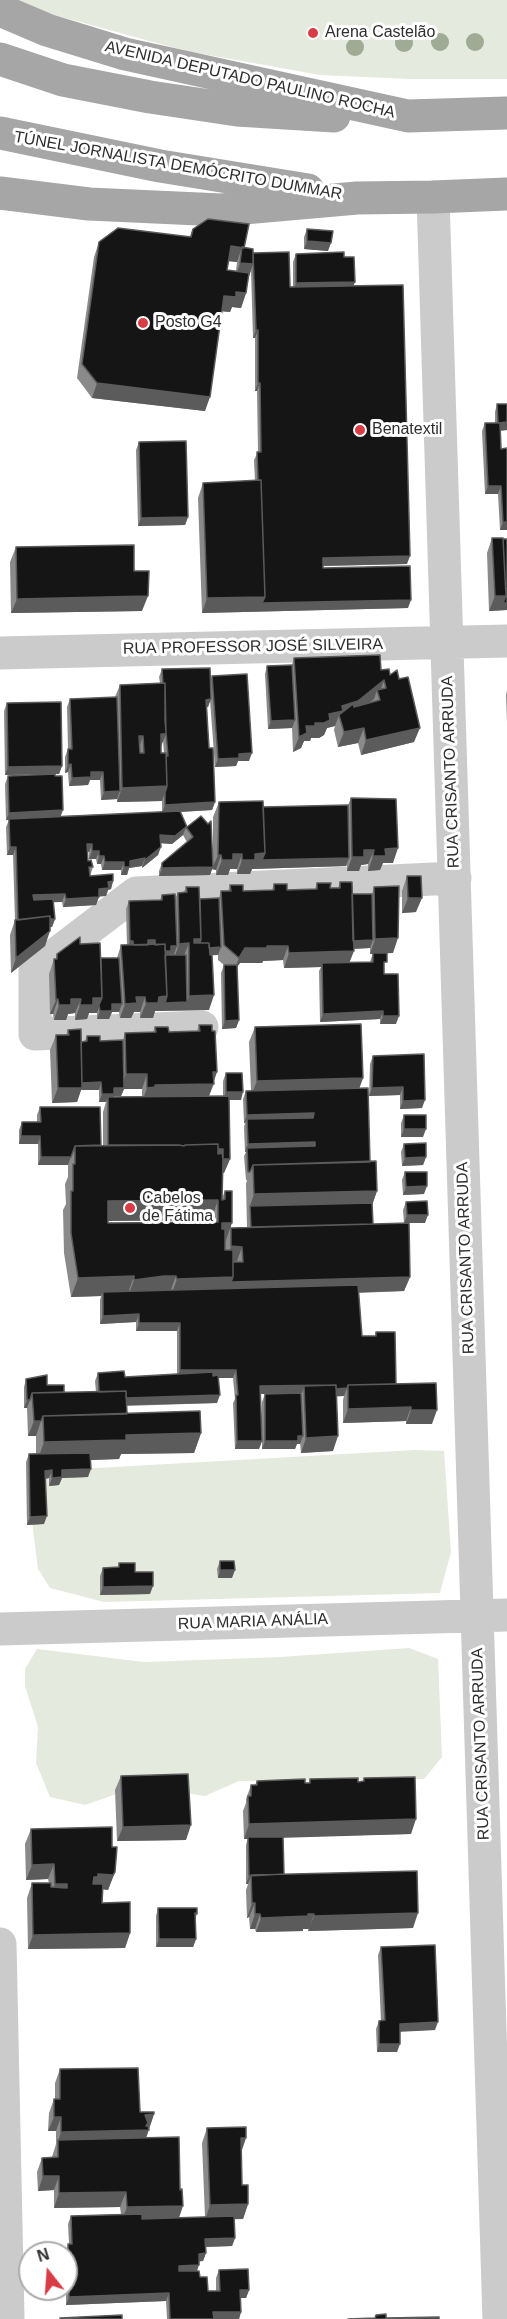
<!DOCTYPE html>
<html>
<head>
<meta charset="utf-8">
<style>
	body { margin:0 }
	#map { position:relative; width:507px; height:2319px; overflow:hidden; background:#fff; font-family:Arial,sans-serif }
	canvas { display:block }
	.north { position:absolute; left:18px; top:2241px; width:60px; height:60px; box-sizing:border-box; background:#fff; border:2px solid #ababab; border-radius:50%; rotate:343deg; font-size:16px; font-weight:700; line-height:24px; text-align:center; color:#2e2e2e }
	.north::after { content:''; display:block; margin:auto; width:21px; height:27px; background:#d83c44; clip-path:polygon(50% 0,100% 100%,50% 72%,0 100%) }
</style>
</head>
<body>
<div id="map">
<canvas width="507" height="2319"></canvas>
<div class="north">N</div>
</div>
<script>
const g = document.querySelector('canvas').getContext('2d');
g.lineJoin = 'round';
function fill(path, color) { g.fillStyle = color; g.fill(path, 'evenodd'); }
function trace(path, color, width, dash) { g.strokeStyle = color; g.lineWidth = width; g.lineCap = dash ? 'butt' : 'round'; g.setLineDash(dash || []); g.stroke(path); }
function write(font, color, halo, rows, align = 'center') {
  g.font = font + ' Arial,sans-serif'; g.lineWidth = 6; g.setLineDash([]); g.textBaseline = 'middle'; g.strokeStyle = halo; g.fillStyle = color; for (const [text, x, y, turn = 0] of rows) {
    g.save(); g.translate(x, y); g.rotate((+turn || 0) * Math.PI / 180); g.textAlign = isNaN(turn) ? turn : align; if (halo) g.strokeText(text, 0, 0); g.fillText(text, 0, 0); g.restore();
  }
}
fill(new Path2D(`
	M 14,0 L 507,0 L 507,79 L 411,79 L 320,75 L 186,51 L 51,14 Z
	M 415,1450 L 444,1451 L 451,1552 L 440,1593 L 104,1602 L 50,1588 L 38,1569 L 29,1498 L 44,1471 Z
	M 409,1648 L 438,1659 L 442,1757 L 424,1779 L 239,1781 L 205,1796 L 149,1787 L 119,1793 L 85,1805 L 50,1797 L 36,1763 L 38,1727 L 25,1686 L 25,1669 L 37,1649 L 144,1662 L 281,1657 Z`), '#e4eadd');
trace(new Path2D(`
	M 433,197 L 499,2319
	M 0,653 L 507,641
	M 202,1027 L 35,1034 L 35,970 L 136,893 L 455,878
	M 0,1629 L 507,1615
	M 0,1944 L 8,2319`), '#cbcbcb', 33);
trace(new Path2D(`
	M 0,10 L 47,30 L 125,54 L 408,116 L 507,113
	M 0,59 L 63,80 L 150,97 L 237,110 L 334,116
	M 0,133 L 160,166 L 308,190
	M 0,193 L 89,204 L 221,210 L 357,198 L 433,197 L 507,194`), '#a6a6a6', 33);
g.fillStyle = '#9fab95';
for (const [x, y] of [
	[440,42],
	[475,42],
	[404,43],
	[355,47]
]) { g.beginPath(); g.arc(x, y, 9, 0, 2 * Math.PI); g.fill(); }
fill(new Path2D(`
	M 193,229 L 244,248 L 290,287 L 293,287 L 293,262 L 296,254 L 344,257 L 355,282 L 353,286 L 407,564 L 323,566 L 323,568 L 408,608 L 202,613 L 198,498 L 203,483 L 255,481 L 254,460 L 258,452 L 257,391 L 255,391 L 255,338 L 253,338 L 251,271 L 248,278 L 246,293 L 241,308 L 232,307 L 230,312 L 222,311 L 205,411 L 92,398 L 77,378 L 94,257 L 99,242 L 190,236 ZM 229,261 L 237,262 L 236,271 L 227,270 Z
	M 307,229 L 328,251 L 304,249 L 304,237 Z
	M 497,404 L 507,404 L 507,430 L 500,431 L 507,530 L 500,530 L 498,494 L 485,494 L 482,431 L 485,423 L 495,423 L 495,412 Z
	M 139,442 L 188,517 L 185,525 L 138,526 L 136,450 Z
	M 492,538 L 507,539 L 507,610 L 489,611 L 487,553 Z
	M 16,547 L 134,571 L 142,611 L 11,613 L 10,562 Z
	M 294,658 L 381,670 L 390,675 L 414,742 L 361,755 L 358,743 L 338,747 L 334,730 L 335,726 L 327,728 L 324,735 L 319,738 L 311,738 L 310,741 L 304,741 L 301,748 L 293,752 L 292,727 L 292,728 L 268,729 L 265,674 L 267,666 L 292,665 Z
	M 162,669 L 210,682 L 212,676 L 249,761 L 238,761 L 236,766 L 215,767 L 210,700 L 208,707 L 207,707 L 209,748 L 215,802 L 212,810 L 180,812 L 187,827 L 213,864 L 213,817 L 219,802 L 263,807 L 348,805 L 351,798 L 393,863 L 383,863 L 380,870 L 368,871 L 368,864 L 361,865 L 359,871 L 347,871 L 347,865 L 346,866 L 252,869 L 250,874 L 237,874 L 237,869 L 230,869 L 228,875 L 216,875 L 216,870 L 212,869 L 212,868 L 210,875 L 159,876 L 159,871 L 162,863 L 187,842 L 183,835 L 172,844 L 161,843 L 158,855 L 142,868 L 142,866 L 129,868 L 127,875 L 121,875 L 121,870 L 102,870 L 101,864 L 97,864 L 96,859 L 89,859 L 89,852 L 88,852 L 88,861 L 93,867 L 90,876 L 113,881 L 111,889 L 108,890 L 106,896 L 99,896 L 96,905 L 63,907 L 62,902 L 53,902 L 55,919 L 52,927 L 50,927 L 45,946 L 11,973 L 10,935 L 15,920 L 13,855 L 7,855 L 6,827 L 9,820 L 6,820 L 5,784 L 8,776 L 51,774 L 5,775 L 4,711 L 7,703 L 62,766 L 59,774 L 55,774 L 61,816 L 162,812 L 162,801 L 117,802 L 117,798 L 117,799 L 101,800 L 100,780 L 90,780 L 88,785 L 69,786 L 68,772 L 65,773 L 65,757 L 68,749 L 67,707 L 70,699 L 115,697 L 120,685 L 160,683 L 159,677 ZM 163,740 L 164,753 L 161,753 L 161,746 Z
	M 507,691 L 507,722 L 506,695 Z
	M 407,876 L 416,912 L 402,913 L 402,891 Z
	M 340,882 L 352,894 L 372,894 L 374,887 L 393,953 L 377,953 L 384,970 L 384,974 L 396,1024 L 380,1024 L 380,1019 L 320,1022 L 319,971 L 321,967 L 284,968 L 283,960 L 263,961 L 262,963 L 240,963 L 237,966 L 239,1020 L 236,1028 L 222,1029 L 221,973 L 224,965 L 218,960 L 218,955 L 212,955 L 209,1010 L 155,1011 L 153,1018 L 140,1018 L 140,1012 L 134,1012 L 131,1018 L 120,1018 L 119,1012 L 112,1012 L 109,1019 L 97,1019 L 97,1013 L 89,1013 L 87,1019 L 75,1020 L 75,1013 L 68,1014 L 66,1020 L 54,1020 L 53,1014 L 50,1014 L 49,974 L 54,959 L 56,959 L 57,954 L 80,944 L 101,958 L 117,958 L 121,945 L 127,945 L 126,909 L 129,901 L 160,900 L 162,895 L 175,899 L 178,893 L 184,892 L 186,887 L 200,899 L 219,898 L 221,891 L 228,891 L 230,885 L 243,891 L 272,890 L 274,884 L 287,890 L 315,889 L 317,883 L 330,888 L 338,888 ZM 370,948 L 370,954 L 373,953 L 370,962 L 349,963 L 354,949 Z
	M 199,1025 L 213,1081 L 214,1084 L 209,1096 L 223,1096 L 223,1081 L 226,1073 L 241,1100 L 229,1100 L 230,1159 L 224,1173 L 223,1173 L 222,1198 L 225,1191 L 231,1228 L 247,1227 L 246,1184 L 247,1180 L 246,1180 L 244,1156 L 246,1152 L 245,1152 L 244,1127 L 245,1123 L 244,1123 L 243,1099 L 246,1091 L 251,1091 L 249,1042 L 255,1027 L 363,1078 L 359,1088 L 370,1162 L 377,1191 L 372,1205 L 373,1224 L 404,1223 L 403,1210 L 406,1202 L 425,1223 L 409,1223 L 410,1277 L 404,1291 L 359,1293 L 362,1336 L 375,1336 L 376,1332 L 396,1384 L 432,1424 L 406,1424 L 406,1421 L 343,1423 L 343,1400 L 344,1396 L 337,1396 L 333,1451 L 301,1453 L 300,1442 L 300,1444 L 297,1444 L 295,1449 L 262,1449 L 262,1402 L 265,1394 L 301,1396 L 302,1393 L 261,1394 L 262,1441 L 259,1449 L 235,1449 L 233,1403 L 235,1399 L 233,1378 L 218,1378 L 217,1403 L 126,1406 L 127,1414 L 201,1433 L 194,1453 L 121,1454 L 119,1459 L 90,1460 L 88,1477 L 62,1478 L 59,1485 L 49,1486 L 49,1478 L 46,1479 L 44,1524 L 27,1525 L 26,1462 L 29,1454 L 36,1454 L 36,1436 L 28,1436 L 27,1408 L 24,1408 L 24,1387 L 26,1379 L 47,1385 L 64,1392 L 96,1392 L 95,1381 L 98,1373 L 125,1377 L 177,1374 L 177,1331 L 136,1331 L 136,1322 L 100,1324 L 100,1300 L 101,1296 L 71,1297 L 64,1253 L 63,1210 L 66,1204 L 65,1184 L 68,1177 L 68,1165 L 38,1165 L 38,1144 L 19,1144 L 19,1130 L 22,1122 L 37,1122 L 37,1115 L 40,1107 L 101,1145 L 103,1145 L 103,1112 L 106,1102 L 99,1102 L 99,1090 L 81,1090 L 77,1102 L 52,1103 L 50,1050 L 56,1035 L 66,1035 L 68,1030 L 81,1042 L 85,1041 L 87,1036 L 100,1041 L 123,1040 L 125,1033 L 153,1032 L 155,1027 L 169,1032 L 197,1031 ZM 124,1089 L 142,1089 L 142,1097 L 113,1097 L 114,1096 L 121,1096 ZM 211,1220 L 211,1222 L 108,1223 L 108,1221 Z
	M 373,1056 L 422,1108 L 400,1109 L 400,1095 L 369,1096 L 370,1064 Z
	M 404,1115 L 423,1137 L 401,1137 L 401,1123 Z
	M 404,1144 L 426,1157 L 423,1165 L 402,1166 L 401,1152 Z
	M 405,1172 L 424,1194 L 403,1195 L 402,1180 Z
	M 220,1561 L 232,1578 L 218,1578 L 217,1569 Z
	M 119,1563 L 135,1572 L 150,1594 L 100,1595 L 100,1576 L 103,1568 L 118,1568 Z
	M 121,1776 L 186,1840 L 117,1841 L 115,1790 Z
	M 364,1778 L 411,1834 L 283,1837 L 284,1874 L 413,1928 L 308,1931 L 309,1929 L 303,1929 L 303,1931 L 256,1932 L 255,1929 L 250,1929 L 249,1917 L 247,1918 L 246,1890 L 248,1884 L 246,1884 L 246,1845 L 248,1838 L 244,1839 L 243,1811 L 246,1803 L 246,1799 L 251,1785 L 255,1785 L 257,1781 L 309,1783 L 310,1779 L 358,1782 L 363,1781 Z
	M 31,1829 L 112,1847 L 115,1872 L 108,1890 L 103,1889 L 102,1903 L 130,1933 L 125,1948 L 28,1949 L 27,1898 L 32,1883 L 49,1883 L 48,1879 L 26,1880 L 25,1844 Z
	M 158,1908 L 197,1914 L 195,1919 L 196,1939 L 193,1947 L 156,1947 L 156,1916 Z
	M 381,1947 L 435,2030 L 400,2031 L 397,2052 L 377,2052 L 376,2029 L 379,2021 L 381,2021 L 378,1955 Z
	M 60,2069 L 140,2112 L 154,2114 L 146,2138 L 178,2218 L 205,2217 L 202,2143 L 207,2128 L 241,2151 L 242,2185 L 248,2204 L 243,2219 L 234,2219 L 235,2238 L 232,2246 L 206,2247 L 206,2253 L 203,2261 L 199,2261 L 197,2271 L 208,2291 L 216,2291 L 216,2278 L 219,2270 L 249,2290 L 246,2298 L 241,2298 L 241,2312 L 239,2319 L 167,2319 L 166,2301 L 66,2305 L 66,2253 L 65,2253 L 65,2252 L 69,2244 L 68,2224 L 71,2216 L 121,2214 L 120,2207 L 54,2208 L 54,2190 L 38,2191 L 37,2172 L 42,2158 L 52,2157 L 56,2144 L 56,2131 L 48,2131 L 49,2113 L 54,2099 L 55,2099 L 55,2083 Z`), '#8a8a8a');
fill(new Path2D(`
	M 307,241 L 331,243 L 328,251 L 304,249 Z
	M 231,246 L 242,247 L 237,262 L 226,261 Z
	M 240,263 L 253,264 L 248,279 L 235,278 Z
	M 355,282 L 352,290 L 293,291 L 296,283 Z
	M 236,292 L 246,293 L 241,308 L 232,307 L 230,312 L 218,311 L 224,296 Z
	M 256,330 L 258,330 L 255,338 L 253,338 Z
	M 97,383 L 210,397 L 205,411 L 92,398 Z
	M 258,383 L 260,383 L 257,391 L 255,391 Z
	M 507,422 L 507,430 L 495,431 L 498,423 Z
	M 488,486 L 501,486 L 498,494 L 485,494 Z
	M 188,517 L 185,525 L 138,526 L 141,518 Z
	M 503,522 L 507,522 L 507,530 L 500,530 Z
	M 410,556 L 407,564 L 320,566 L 323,558 Z
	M 148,596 L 142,611 L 11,613 L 17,599 Z
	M 495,596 L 506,596 L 507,603 L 507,610 L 489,611 Z
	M 265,597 L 411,600 L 408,608 L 202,613 L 207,598 Z
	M 384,680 L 379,695 L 377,690 L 374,699 L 352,716 L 339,715 L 335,726 L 327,728 L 324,735 L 319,738 L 311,738 L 310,741 L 304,741 L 301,748 L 293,752 L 299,737 L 306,726 L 315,723 Z
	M 211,699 L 208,707 L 203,708 L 206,700 Z
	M 295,720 L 292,728 L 268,729 L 271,721 Z
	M 364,728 L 358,743 L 338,747 L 344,732 Z
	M 420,728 L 414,742 L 361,755 L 366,740 Z
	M 161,734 L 166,734 L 160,749 Z
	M 139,736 L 143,736 L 138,751 Z
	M 252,753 L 249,761 L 238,761 L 236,766 L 215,767 L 218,759 L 239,754 Z
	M 71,764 L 68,772 L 65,773 L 68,765 Z
	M 62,766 L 59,774 L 5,775 L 8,767 Z
	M 91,772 L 103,772 L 100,780 L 90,780 L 88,785 L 69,786 L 72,778 Z
	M 167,786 L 162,801 L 117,802 L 122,788 Z
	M 120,791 L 117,799 L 101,800 L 104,792 Z
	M 215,802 L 212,810 L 162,813 L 165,805 Z
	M 63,810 L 60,818 L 6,820 L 9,813 Z
	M 186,827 L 183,835 L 172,844 L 157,843 L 160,835 Z
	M 87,844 L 92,844 L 89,852 L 84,852 Z
	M 10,847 L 16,847 L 13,855 L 7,855 Z
	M 161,847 L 158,855 L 142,868 L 145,860 Z
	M 398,848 L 393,863 L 383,863 L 380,870 L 368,871 L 373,856 L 385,849 Z
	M 364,850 L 374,850 L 368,864 L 361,865 L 359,871 L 347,871 L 352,857 Z
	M 92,851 L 99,851 L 96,859 L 89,859 Z
	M 265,853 L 349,858 L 346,866 L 252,869 L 250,874 L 237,874 L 242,860 L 255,854 Z
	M 233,854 L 242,854 L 237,869 L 230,869 L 228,875 L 216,875 L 222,860 Z
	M 218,855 L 221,855 L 216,870 L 212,869 Z
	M 99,856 L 104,856 L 101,864 L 97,864 Z
	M 145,858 L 142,866 L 129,868 L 127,875 L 121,875 L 124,867 L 130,861 Z
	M 105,862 L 124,862 L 121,870 L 102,870 Z
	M 213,867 L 210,875 L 159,876 L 162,868 Z
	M 113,881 L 111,889 L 108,890 L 106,896 L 96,897 L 99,889 L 108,882 Z
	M 65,894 L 62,902 L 30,903 L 33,895 Z
	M 99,897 L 96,905 L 63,907 L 66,899 Z
	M 408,898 L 422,898 L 416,912 L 402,913 Z
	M 55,919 L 52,927 L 16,930 L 18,922 Z
	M 50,931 L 45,946 L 11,973 L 16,958 Z
	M 398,938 L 393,953 L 370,954 L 375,939 Z
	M 194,939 L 201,939 L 196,954 Z
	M 148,940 L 155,940 L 152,948 L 145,948 Z
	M 373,940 L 370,948 L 348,949 L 351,941 Z
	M 130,941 L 133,941 L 130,949 L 127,949 Z
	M 189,943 L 183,958 L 174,959 L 179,944 Z
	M 171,946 L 177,946 L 174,954 L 170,954 L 168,959 L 152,959 Z
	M 267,946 L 288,946 L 283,960 L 263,961 L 262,963 L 240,963 L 233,973 L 239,958 L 245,948 Z
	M 221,947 L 218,955 L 196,956 L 199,948 Z
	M 354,951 L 348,966 L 322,963 L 321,967 L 284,968 L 289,953 Z
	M 214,995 L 209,1010 L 155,1011 L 153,1018 L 140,1018 L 146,1003 L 159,997 L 167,996 L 187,1002 L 189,996 Z
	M 136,997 L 145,997 L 140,1012 L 134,1012 L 131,1018 L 120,1018 L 125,1004 Z
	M 93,998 L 102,998 L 97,1013 L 89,1013 L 87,1019 L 75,1020 L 80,1005 Z
	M 58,999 L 53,1014 L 50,1014 L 56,1000 Z
	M 71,999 L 81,999 L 75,1013 L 68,1014 L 66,1020 L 54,1020 L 59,1005 Z
	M 112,1004 L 122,1004 L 119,1012 L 112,1012 L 109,1019 L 97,1019 L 100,1011 Z
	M 383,1011 L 380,1019 L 320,1022 L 323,1014 Z
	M 383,1016 L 399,1016 L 396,1024 L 380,1024 Z
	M 239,1020 L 236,1028 L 222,1029 L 225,1021 Z
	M 213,1072 L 217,1072 L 208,1099 L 142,1102 L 147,1088 L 155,1085 Z
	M 126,1074 L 147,1074 L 142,1089 L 124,1089 L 121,1096 L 114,1096 L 111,1102 L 108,1097 L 106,1102 L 99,1102 L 102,1094 L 114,1088 L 121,1088 Z
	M 363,1078 L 358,1092 L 251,1096 L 257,1081 Z
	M 101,1082 L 99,1090 L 81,1090 L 77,1102 L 52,1103 L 58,1088 L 80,1083 Z
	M 403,1087 L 400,1095 L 369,1096 L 372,1088 Z
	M 226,1092 L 243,1092 L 241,1100 L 223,1100 Z
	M 425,1100 L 422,1108 L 400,1109 L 403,1101 Z
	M 314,1113 L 311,1121 L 247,1119 L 245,1123 L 244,1123 L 247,1115 Z
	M 404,1129 L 426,1129 L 423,1137 L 401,1137 Z
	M 21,1136 L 40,1136 L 38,1144 L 19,1144 Z
	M 315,1142 L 312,1150 L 247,1148 L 246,1152 L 245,1152 L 248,1144 Z
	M 208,1149 L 223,1149 L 218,1164 Z
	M 41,1157 L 71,1157 L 68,1165 L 38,1165 Z
	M 426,1157 L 423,1165 L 402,1166 L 405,1158 Z
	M 223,1159 L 230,1159 L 224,1173 L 218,1174 Z
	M 427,1186 L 424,1194 L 403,1195 L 406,1187 Z
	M 377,1191 L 370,1211 L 250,1206 L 254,1194 Z
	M 218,1200 L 211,1220 L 101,1221 L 108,1201 Z
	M 407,1215 L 428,1215 L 425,1223 L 404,1223 Z
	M 222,1223 L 232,1223 L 225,1243 L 215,1243 Z
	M 231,1246 L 242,1247 L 237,1261 L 226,1261 Z
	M 134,1276 L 127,1296 L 103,1292 L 101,1296 L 71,1297 L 78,1278 Z
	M 164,1276 L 176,1276 L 169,1295 L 127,1299 L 134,1280 Z
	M 233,1277 L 410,1277 L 404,1291 L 170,1298 L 177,1279 Z
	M 139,1314 L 136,1322 L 100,1324 L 103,1316 Z
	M 139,1323 L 180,1323 L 177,1331 L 136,1331 Z
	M 180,1370 L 236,1370 L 233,1378 L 177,1378 Z
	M 313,1385 L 311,1393 L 304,1386 L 302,1393 L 257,1394 L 260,1386 Z
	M 347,1388 L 344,1396 L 310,1398 L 313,1390 Z
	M 220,1395 L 217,1403 L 96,1406 L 99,1398 Z
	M 27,1400 L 30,1400 L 27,1408 L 24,1408 Z
	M 411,1407 L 406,1421 L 343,1423 L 348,1409 Z
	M 411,1410 L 437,1410 L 432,1424 L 406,1424 Z
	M 34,1421 L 41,1421 L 36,1436 L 28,1436 Z
	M 201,1433 L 194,1453 L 121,1454 L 119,1459 L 37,1462 L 44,1442 L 126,1435 Z
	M 298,1436 L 303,1436 L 300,1444 L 297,1444 L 295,1449 L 262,1449 L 265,1441 Z
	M 338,1436 L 333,1451 L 301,1453 L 306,1438 Z
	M 237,1441 L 262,1441 L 259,1449 L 235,1449 Z
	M 91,1469 L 88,1477 L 62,1478 L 59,1485 L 49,1486 L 52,1478 L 62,1470 Z
	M 52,1470 L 49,1478 L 43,1479 L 45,1471 Z
	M 47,1516 L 44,1524 L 27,1525 L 30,1517 Z
	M 220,1570 L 235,1570 L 232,1578 L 218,1578 Z
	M 153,1586 L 150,1594 L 100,1595 L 103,1587 Z
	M 416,1819 L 411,1834 L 244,1839 L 249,1824 Z
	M 191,1825 L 186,1840 L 117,1841 L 123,1827 Z
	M 54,1864 L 48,1879 L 26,1880 L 32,1865 Z
	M 115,1872 L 108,1890 L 93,1888 L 94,1877 L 98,1874 Z
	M 249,1876 L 251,1876 L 248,1884 L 246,1884 Z
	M 55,1884 L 67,1884 L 62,1899 L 50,1898 Z
	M 252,1903 L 255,1903 L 249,1917 L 247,1918 Z
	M 418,1913 L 413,1928 L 308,1931 L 314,1916 Z
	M 255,1914 L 260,1914 L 255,1929 L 250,1929 Z
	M 314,1914 L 309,1929 L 303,1929 L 303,1931 L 256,1932 L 261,1918 Z
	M 130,1933 L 125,1948 L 28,1949 L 33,1935 Z
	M 159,1939 L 196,1939 L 193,1947 L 156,1947 Z
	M 438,2022 L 435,2030 L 397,2032 L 400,2024 Z
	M 379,2044 L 400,2044 L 397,2052 L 377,2052 Z
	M 154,2114 L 144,2144 L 58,2142 L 61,2132 Z
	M 54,2117 L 61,2117 L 56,2131 L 48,2131 Z
	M 241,2138 L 246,2138 L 241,2153 Z
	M 43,2176 L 59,2176 L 54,2190 L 38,2191 Z
	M 126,2192 L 120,2207 L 54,2208 L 59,2193 Z
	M 248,2204 L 243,2219 L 205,2220 L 210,2205 Z
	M 183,2206 L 178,2221 L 121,2222 L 127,2207 Z
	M 235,2238 L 232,2246 L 202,2247 L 205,2239 Z
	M 206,2253 L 203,2261 L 196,2262 L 199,2254 Z
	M 199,2265 L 196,2273 L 176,2274 L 179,2266 Z
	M 240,2290 L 249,2290 L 246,2298 L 237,2298 Z
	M 169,2293 L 166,2301 L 66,2305 L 69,2297 Z
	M 213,2312 L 241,2312 L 239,2319 L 211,2319 Z`), '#5b5b5b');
const building = new Path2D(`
	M 208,219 L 249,224 L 244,248 L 231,246 L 227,270 L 249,273 L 246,293 L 236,292 L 236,297 L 224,296 L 210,397 L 97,383 L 82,364 L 99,242 L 118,228 L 191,237 L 193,229 Z
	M 307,229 L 333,231 L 331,243 L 307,241 Z
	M 242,247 L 253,249 L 253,264 L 240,263 Z
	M 289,252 L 290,287 L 403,285 L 410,556 L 323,558 L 323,568 L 410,566 L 411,600 L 262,603 L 265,597 L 261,480 L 258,480 L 257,452 L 261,452 L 260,383 L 258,383 L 258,330 L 256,330 L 253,253 Z
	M 344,252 L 344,257 L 354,257 L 355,282 L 296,283 L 296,254 Z
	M 497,404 L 507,404 L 507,422 L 498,423 Z
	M 485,423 L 500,423 L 501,449 L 507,448 L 507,522 L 503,522 L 501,486 L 488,486 Z
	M 186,441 L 188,517 L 141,518 L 139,442 Z
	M 261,480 L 265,597 L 207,598 L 203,483 Z
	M 492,538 L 503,538 L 506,596 L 495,596 Z
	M 503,539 L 507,539 L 507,603 L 503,603 L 506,596 Z
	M 134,545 L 134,571 L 149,571 L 148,596 L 17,599 L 16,547 Z
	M 380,655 L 381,670 L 389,669 L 390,675 L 397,670 L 399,679 L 408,677 L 420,728 L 366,740 L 364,728 L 344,732 L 339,715 L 353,704 L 354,707 L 380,700 L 377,690 L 386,688 L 384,680 L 358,701 L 342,706 L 343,711 L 329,714 L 330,720 L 324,723 L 315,723 L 315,726 L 306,726 L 307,733 L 299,737 L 294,658 Z
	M 292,665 L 295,720 L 271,721 L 267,666 Z
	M 210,668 L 211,699 L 206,700 L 209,748 L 213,748 L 215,802 L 165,805 L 165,793 L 167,786 L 166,756 L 168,756 L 165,720 L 165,683 L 163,683 L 162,669 Z
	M 247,674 L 252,753 L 239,754 L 239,758 L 218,759 L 212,676 Z
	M 165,683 L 166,734 L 161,734 L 161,753 L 166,753 L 167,786 L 122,788 L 120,685 ZM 139,736 L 143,736 L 144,753 L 140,753 Z
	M 117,697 L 120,791 L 104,792 L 103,772 L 91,772 L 91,777 L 72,778 L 71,764 L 68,765 L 68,749 L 72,749 L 70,699 Z
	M 61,702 L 62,766 L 8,767 L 7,703 Z
	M 55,774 L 55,776 L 62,776 L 63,810 L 9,813 L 8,776 Z
	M 351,798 L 396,799 L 398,848 L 385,849 L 386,856 L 373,856 L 374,850 L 364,850 L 364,857 L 352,857 Z
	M 263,801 L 265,853 L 255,854 L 255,860 L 242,860 L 242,854 L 233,854 L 233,860 L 222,860 L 221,855 L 218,855 L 219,802 Z
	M 348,805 L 349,858 L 262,860 L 265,853 L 263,807 Z
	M 180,811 L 187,827 L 201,816 L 208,824 L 211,821 L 213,867 L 162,868 L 162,863 L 193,837 L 186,827 L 175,836 L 160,835 L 161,847 L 145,860 L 145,858 L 130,861 L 130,867 L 124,867 L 124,862 L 105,862 L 104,856 L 99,856 L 99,851 L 92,851 L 92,844 L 87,844 L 88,861 L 91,860 L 93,867 L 89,867 L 90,876 L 113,874 L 113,881 L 108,882 L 109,888 L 99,889 L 99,897 L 66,899 L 65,894 L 33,895 L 34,900 L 53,899 L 55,919 L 50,919 L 50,916 L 18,920 L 16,847 L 10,847 L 9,819 Z
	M 407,876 L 421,876 L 422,898 L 408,898 Z
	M 340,882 L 352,882 L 354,951 L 289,953 L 288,946 L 267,946 L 267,948 L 245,948 L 239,958 L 224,945 L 221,891 L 231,891 L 230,885 L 243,885 L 243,891 L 274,890 L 274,884 L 287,884 L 287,890 L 317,889 L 317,883 L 331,883 L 330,888 L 340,888 Z
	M 399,886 L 398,938 L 375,939 L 374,887 Z
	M 186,887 L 199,887 L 201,939 L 194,939 L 194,943 L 209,943 L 210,955 L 212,955 L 214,995 L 189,996 L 189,943 L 179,944 L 179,933 L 178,893 L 187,892 Z
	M 175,894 L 177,946 L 171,946 L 171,951 L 165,951 L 165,944 L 155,945 L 155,940 L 148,940 L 148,945 L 133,945 L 133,941 L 130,941 L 129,901 L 162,900 L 162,895 Z
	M 352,894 L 372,894 L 373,940 L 353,941 Z
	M 219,898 L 221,947 L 209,948 L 209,943 L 200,943 L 201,939 L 200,899 Z
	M 50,916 L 50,931 L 16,958 L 15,920 Z
	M 80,937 L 80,944 L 100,943 L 102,998 L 93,998 L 93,1005 L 80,1005 L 81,999 L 71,999 L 71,1005 L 59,1005 L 58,999 L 56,1000 L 54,959 L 57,959 L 57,954 Z
	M 165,944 L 167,996 L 159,997 L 158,1003 L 146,1003 L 145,997 L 136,997 L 137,1003 L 125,1004 L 121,945 Z
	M 373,953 L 387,953 L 387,962 L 384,962 L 384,974 L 398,974 L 399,1016 L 383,1016 L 383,1011 L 323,1014 L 322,963 L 373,962 Z
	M 165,955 L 186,955 L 187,1002 L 165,1003 L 167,996 Z
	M 101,958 L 119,958 L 122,1004 L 112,1004 L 112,1011 L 100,1011 L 99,1005 L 102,998 Z
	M 224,965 L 237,965 L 239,1020 L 225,1021 Z
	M 361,1024 L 363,1078 L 257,1081 L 255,1027 Z
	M 199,1025 L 212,1025 L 212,1031 L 215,1031 L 217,1072 L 213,1072 L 214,1084 L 155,1085 L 155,1087 L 147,1088 L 147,1074 L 126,1074 L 125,1033 L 156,1032 L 155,1027 L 168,1027 L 169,1032 L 200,1031 Z
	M 81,1029 L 82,1088 L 58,1088 L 56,1035 L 69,1035 L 68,1030 Z
	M 87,1036 L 100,1036 L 100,1041 L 123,1040 L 124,1088 L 114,1088 L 114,1094 L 102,1094 L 101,1082 L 82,1083 L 81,1042 L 87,1041 Z
	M 424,1054 L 425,1100 L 403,1101 L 403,1087 L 372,1088 L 373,1056 Z
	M 226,1073 L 242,1073 L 243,1092 L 226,1092 Z
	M 368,1088 L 370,1162 L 253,1165 L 250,1172 L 248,1172 L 247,1148 L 315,1146 L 315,1142 L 248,1144 L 247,1119 L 313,1118 L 314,1113 L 247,1115 L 246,1091 Z
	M 229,1096 L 230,1159 L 223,1159 L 223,1149 L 218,1149 L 218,1144 L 185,1145 L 184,1146 L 179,1145 L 108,1145 L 108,1097 Z
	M 40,1107 L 100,1107 L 101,1145 L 75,1146 L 71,1157 L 41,1157 L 40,1136 L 21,1136 L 22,1122 L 41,1122 Z
	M 404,1115 L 426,1115 L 426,1129 L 404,1129 Z
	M 426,1143 L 426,1157 L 405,1158 L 404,1144 Z
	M 218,1144 L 218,1154 L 222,1153 L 223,1159 L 222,1200 L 225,1199 L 225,1191 L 232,1191 L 232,1223 L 222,1223 L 222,1229 L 225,1229 L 225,1250 L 233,1250 L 233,1277 L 177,1279 L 176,1276 L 164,1276 L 134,1280 L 134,1276 L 78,1278 L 71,1233 L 71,1191 L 73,1191 L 73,1164 L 75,1164 L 75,1146 L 179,1145 L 184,1146 L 185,1145 ZM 218,1200 L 218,1222 L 108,1223 L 108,1201 Z
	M 376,1161 L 377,1191 L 254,1194 L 253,1165 Z
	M 405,1172 L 427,1172 L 427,1186 L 406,1187 Z
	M 427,1201 L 428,1215 L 407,1215 L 406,1202 Z
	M 372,1203 L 373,1224 L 251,1227 L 250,1206 Z
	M 409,1223 L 410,1277 L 231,1282 L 233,1277 L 233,1262 L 243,1262 L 242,1247 L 231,1246 L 231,1228 Z
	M 358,1285 L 362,1336 L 376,1336 L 376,1332 L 395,1332 L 396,1384 L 348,1385 L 347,1388 L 336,1389 L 336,1385 L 260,1386 L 262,1441 L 237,1441 L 236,1395 L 238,1395 L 236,1370 L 180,1370 L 180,1323 L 139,1323 L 139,1314 L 103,1316 L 103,1292 Z
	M 124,1371 L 125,1377 L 213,1372 L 213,1376 L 218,1375 L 220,1395 L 126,1398 L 126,1391 L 99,1392 L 98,1373 Z
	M 47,1375 L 47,1385 L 64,1385 L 64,1392 L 32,1393 L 30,1400 L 27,1400 L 26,1379 Z
	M 436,1383 L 437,1410 L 411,1410 L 411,1407 L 348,1409 L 348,1385 Z
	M 336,1385 L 338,1436 L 306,1438 L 304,1386 Z
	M 126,1391 L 127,1414 L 43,1416 L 41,1421 L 34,1421 L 32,1393 Z
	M 301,1393 L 303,1436 L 298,1436 L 298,1441 L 265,1441 L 265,1394 Z
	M 200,1411 L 201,1433 L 126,1435 L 126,1440 L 44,1442 L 43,1416 Z
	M 90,1453 L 91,1469 L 62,1470 L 62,1477 L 52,1478 L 52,1470 L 45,1471 L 47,1516 L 30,1517 L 29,1454 Z
	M 220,1561 L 234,1561 L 235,1570 L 220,1570 Z
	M 119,1563 L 135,1563 L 135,1572 L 153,1572 L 153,1586 L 103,1587 L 103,1568 L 119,1567 Z
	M 188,1774 L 191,1825 L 123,1827 L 121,1776 Z
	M 415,1777 L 416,1819 L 249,1824 L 248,1796 L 251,1796 L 251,1785 L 257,1785 L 257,1781 L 305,1779 L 305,1783 L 310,1783 L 310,1779 L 358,1778 L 358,1782 L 364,1781 L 364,1778 Z
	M 112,1827 L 112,1847 L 117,1847 L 115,1872 L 113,1875 L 98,1874 L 98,1877 L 94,1877 L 93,1884 L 103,1884 L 102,1903 L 130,1902 L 130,1933 L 33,1935 L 32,1883 L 51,1883 L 51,1887 L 67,1888 L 67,1884 L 55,1884 L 54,1864 L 32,1865 L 31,1829 Z
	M 248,1837 L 283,1837 L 284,1874 L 249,1876 Z
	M 417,1871 L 418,1913 L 314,1916 L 314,1914 L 308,1914 L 308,1916 L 261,1918 L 260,1914 L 255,1914 L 255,1903 L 252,1903 L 251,1875 Z
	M 158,1908 L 197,1908 L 197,1914 L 195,1913 L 196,1939 L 159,1939 Z
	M 435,1945 L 438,2022 L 400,2024 L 400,2044 L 379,2044 L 379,2021 L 385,2020 L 381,1947 Z
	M 138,2068 L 140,2112 L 154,2112 L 154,2114 L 145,2115 L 148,2123 L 146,2126 L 148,2126 L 149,2130 L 61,2132 L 61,2117 L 54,2117 L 54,2099 L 60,2099 L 60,2069 Z
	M 246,2127 L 246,2138 L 241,2138 L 242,2185 L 248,2185 L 248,2204 L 210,2205 L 207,2128 Z
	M 179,2137 L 180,2190 L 182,2189 L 183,2206 L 127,2207 L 126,2192 L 59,2193 L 59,2176 L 43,2176 L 42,2158 L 58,2157 L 58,2140 Z
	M 142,2214 L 142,2219 L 234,2216 L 235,2238 L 205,2239 L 206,2253 L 199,2254 L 199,2265 L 179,2266 L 179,2271 L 199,2271 L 200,2277 L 207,2277 L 208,2291 L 220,2291 L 219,2270 L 248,2269 L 249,2290 L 240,2290 L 241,2312 L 213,2312 L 214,2319 L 170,2319 L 169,2293 L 69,2297 L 68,2244 L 72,2244 L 71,2216 Z
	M 386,2314 L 386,2318 L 439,2317 L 439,2319 L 348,2319 L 375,2318 L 376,2315 Z
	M 122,2315 L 122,2319 L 60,2319 L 60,2318 Z`);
fill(building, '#151515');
trace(building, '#5b5b5b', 1.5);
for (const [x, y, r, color] of [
	[313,33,6,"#d83c44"],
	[143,323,6,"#d83c44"],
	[360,430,6,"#d83c44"],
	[130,1208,6,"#d83c44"]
]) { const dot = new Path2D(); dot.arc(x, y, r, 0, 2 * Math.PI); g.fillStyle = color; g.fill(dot); trace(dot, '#fff', 2); }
write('16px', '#2e2e2e', '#fff', [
	["Arena Castelão",325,33],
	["Posto G4",155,323],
	["Benatextil",372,430],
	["Cabelos",142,1199],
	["de Fátima",142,1217]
], 'left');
write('16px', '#2e2e2e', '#fff', [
	["AVENIDA DEPUTADO PAULINO ROCHA",250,80,13],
	["TÚNEL JORNALISTA DEMÓCRITO DUMMAR",178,166,10],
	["RUA PROFESSOR JOSÉ SILVEIRA",253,647,-1],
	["RUA CRISANTO ARRUDA",451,772,-92],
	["RUA CRISANTO ARRUDA",466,1258,-92],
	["RUA MARIA ANÁLIA",253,1622,-2],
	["RUA CRISANTO ARRUDA",481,1744,-92]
]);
</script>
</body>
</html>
